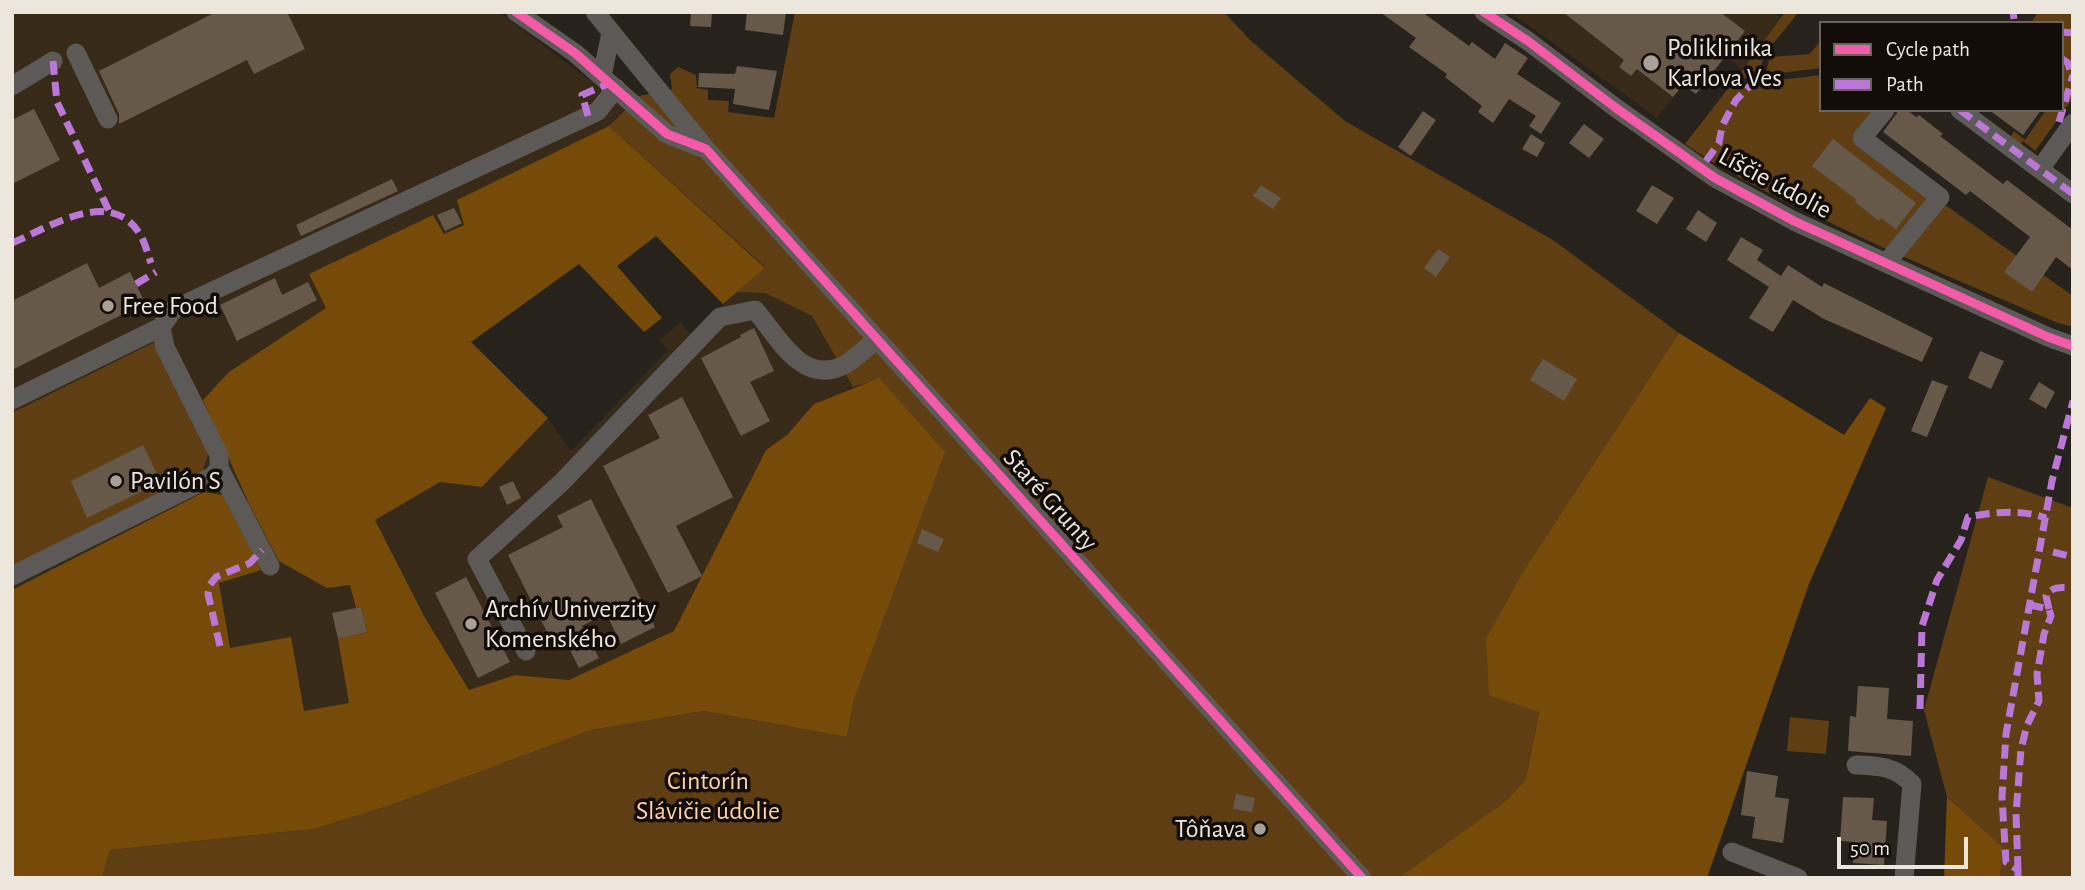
<!DOCTYPE html>
<html>
<head>
<meta charset="utf-8">
<style>
	body { margin:0 }
	#map { position:relative; width:2085px; height:890px; overflow:hidden; background:#28221c; font-family:"Alegreya Sans",sans-serif }
	canvas { display:block }
	.frame { position:absolute; inset:0; border:14px solid #ede6dd; pointer-events:none }
	.legend { position:absolute; left:1819px; top:21px; width:245px; height:91px; box-sizing:border-box; background:#120d08; border:2px solid #6a645d; margin:0; padding:9px 12px; list-style:none; font-size:21px; color:#ede6dd }
	.legend li { display:flex; align-items:center; gap:14px; height:35px }
	.legend b { width:35px; border:2px solid #6a645d }
	.scale { position:absolute; left:1837px; top:837px; width:131px; height:32px; box-sizing:border-box; border:4px solid #ede6dd; border-top:0; padding-left:9px; font-size:21px; line-height:24px; white-space:nowrap; color:#ede6dd; -webkit-text-stroke:5px #120d08; paint-order:stroke }
</style>
</head>
<body>
<div id="map">
<canvas width="2085" height="890"></canvas>
<div class="frame"></div>
<ul class="legend">
<li><b style="height:9px;background:#f35aa7"></b>Cycle path</li>
<li><b style="height:9px;background:#ba77d6"></b>Path</li>
</ul>
<div class="scale">50 m</div>
</div>
<script>
const g = document.querySelector('canvas').getContext('2d');
g.lineJoin = 'round';
function fill(path, color) { g.fillStyle = color; g.fill(path, 'evenodd'); }
function trace(path, color, width, dash) { g.strokeStyle = color; g.lineWidth = width; g.lineCap = dash ? 'butt' : 'round'; g.setLineDash(dash || []); g.stroke(path); }
function write(font, color, halo, rows, align = 'center') {
  g.font = font + ' "Alegreya Sans",sans-serif'; g.lineWidth = 7; g.setLineDash([]); g.textBaseline = 'middle'; g.strokeStyle = halo; g.fillStyle = color; for (const [text, x, y, turn = 0] of rows) {
    g.save(); g.translate(x, y); g.rotate((+turn || 0) * Math.PI / 180); g.textAlign = isNaN(turn) ? turn : align; if (halo) g.strokeText(text, 0, 0); g.fillText(text, 0, 0); g.restore();
  }
}
fill(new Path2D(`
	M 12,12 L 499,12 L 626,107 L 609,126 L 458,200 L 465,224 L 444,234 L 433,215 L 309,275 L 327,308 L 229,372 L 203,400 L 350,585 L 356,608 L 361,607 L 367,632 L 338,639 L 350,703 L 304,711 L 230,648 L 219,583 L 261,569 L 223,495 L 204,492 L 12,590 Z
	M 1510,12 L 1773,12 L 1782,19 L 1743,70 L 1725,56 L 1696,94 L 1683,85 L 1657,118 Z
	M 736,292 L 765,293 L 812,316 L 853,387 L 814,404 L 787,435 L 766,450 L 674,631 L 569,680 L 515,675 L 469,690 L 424,616 L 375,520 L 440,482 L 482,487 L 548,418 L 571,451 L 668,350 L 659,340 L 681,322 L 692,336 Z`), '#382a19');
fill(new Path2D(`
	M 795,12 L 1224,12 L 1251,41 L 1345,121 L 1553,240 L 1679,333 L 1526,567 L 1539,712 L 1526,779 L 1507,800 L 1398,878 L 102,878 L 110,850 L 314,829 L 391,805 L 592,730 L 704,711 L 847,737 L 854,699 L 879,379 L 853,387 L 812,316 L 765,293 L 736,292 L 765,267 L 609,126 L 639,96 L 672,89 L 670,74 L 678,67 L 696,75 L 697,88 L 708,90 L 708,100 L 729,101 L 728,112 L 774,118 Z
	M 1785,12 L 1799,12 L 1763,56 L 1760,76 L 1734,79 L 1743,70 Z
	M 2038,12 L 2073,12 L 2073,98 L 2035,151 L 2023,141 L 2019,147 L 2008,140 L 2014,131 L 2025,140 L 2046,110 L 2062,110 L 2062,23 L 2031,23 Z
	M 1821,40 L 1821,68 L 1765,75 L 1770,57 L 1810,54 Z
	M 1821,75 L 1821,110 L 1880,110 L 1857,142 L 2073,296 L 2073,327 L 2058,323 C 1980,290 1903,258 1827,221 C 1778,198 1730,175 1685,144 L 1730,86 Z
	M 155,342 L 209,452 L 202,473 L 12,568 L 12,413 Z
	M 1988,477 L 2073,508 L 2073,878 L 2000,878 L 2003,847 L 1947,797 L 1924,710 Z
	M 1790,717 L 1829,721 L 1826,754 L 1787,751 Z`), '#5e3e12');
fill(new Path2D(`
	M 609,126 L 765,268 L 723,304 L 656,236 L 617,266 L 662,318 L 644,332 L 579,264 L 471,342 L 548,418 L 482,487 L 440,482 L 375,520 L 424,616 L 469,690 L 515,675 L 569,680 L 674,631 L 766,450 L 787,435 L 814,404 L 879,378 L 945,452 L 854,699 L 847,737 L 704,711 L 592,730 L 391,805 L 314,829 L 110,850 L 102,878 L 12,878 L 12,590 L 204,492 L 223,495 L 261,570 L 219,583 L 230,648 L 291,637 L 304,711 L 349,703 L 338,639 L 367,632 L 361,607 L 356,608 L 350,585 L 327,588 L 279,561 L 250,506 L 203,400 L 229,372 L 326,308 L 309,274 L 433,215 L 444,234 L 464,225 L 457,200 Z
	M 1679,333 L 1844,435 L 1870,398 L 1886,408 L 1809,584 L 1707,878 L 1398,878 L 1507,800 L 1526,779 L 1539,712 L 1489,695 L 1486,639 L 1526,567 Z
	M 1947,797 L 2003,847 L 2000,878 L 1944,878 Z`), '#764b09');
fill(new Path2D(`
	M 216,12 L 287,12 L 305,49 L 254,74 L 247,60 L 119,124 L 119,114 L 99,71 Z
	M 691,12 L 712,12 L 711,27 L 690,26 Z
	M 747,12 L 786,12 L 783,35 L 745,30 Z
	M 1380,12 L 1422,12 L 1469,46 L 1472,42 L 1495,59 L 1505,43 L 1528,58 L 1517,74 L 1561,103 L 1541,134 L 1529,126 L 1536,116 L 1509,99 L 1493,123 L 1478,112 L 1482,106 L 1445,77 L 1447,74 L 1409,47 L 1416,38 Z
	M 1563,12 L 1720,12 L 1745,31 L 1696,94 L 1683,85 L 1673,97 L 1637,69 L 1631,76 L 1619,67 L 1624,60 Z
	M 737,66 L 777,71 L 769,110 L 733,104 L 735,89 L 698,87 L 699,73 L 735,74 Z
	M 34,109 L 60,160 L 12,184 L 12,120 Z
	M 1899,110 L 1907,110 L 1916,117 L 1919,115 L 1943,134 L 1940,136 L 2003,184 L 2007,180 L 2073,230 L 2073,270 L 2056,257 L 2032,292 L 2004,272 L 2030,237 L 1970,191 L 1966,195 L 1883,132 Z
	M 1989,110 L 2041,110 L 2023,135 Z
	M 1423,111 L 1436,120 L 1411,156 L 1398,147 Z
	M 1584,124 L 1604,139 L 1589,158 L 1569,143 Z
	M 1531,134 L 1545,143 L 1537,157 L 1522,149 Z
	M 1833,139 L 1916,203 L 1896,229 L 1881,218 L 1879,221 L 1855,202 L 1857,200 L 1812,166 Z
	M 392,179 L 398,191 L 301,236 L 296,225 Z
	M 1261,185 L 1281,198 L 1273,209 L 1253,196 Z
	M 1652,185 L 1674,198 L 1657,224 L 1636,211 Z
	M 454,208 L 462,223 L 445,231 L 437,215 Z
	M 1698,210 L 1717,223 L 1706,242 L 1686,229 Z
	M 1741,237 L 1763,250 L 1757,260 L 1781,276 L 1788,265 L 1822,287 L 1824,283 L 1933,338 L 1922,362 L 1824,319 L 1793,300 L 1773,332 L 1749,318 L 1769,287 L 1727,260 Z
	M 1438,249 L 1450,257 L 1436,277 L 1424,268 Z
	M 87,263 L 99,288 L 130,272 L 145,303 L 12,370 L 12,301 Z
	M 275,278 L 282,295 L 308,282 L 317,300 L 237,341 L 220,305 Z
	M 754,328 L 774,371 L 750,382 L 770,421 L 741,436 L 701,358 L 741,337 L 740,335 Z
	M 1980,351 L 2004,361 L 1991,389 L 1968,378 Z
	M 1543,359 L 1577,379 L 1564,401 L 1530,380 Z
	M 1932,380 L 1948,386 L 1927,437 L 1911,431 Z
	M 2039,382 L 2055,392 L 2046,409 L 2029,399 Z
	M 682,397 L 733,497 L 676,526 L 702,576 L 668,593 L 603,466 L 660,438 L 648,415 Z
	M 143,445 L 161,482 L 87,518 L 71,481 Z
	M 513,481 L 521,498 L 507,505 L 499,487 Z
	M 591,499 L 655,627 L 621,644 L 606,613 L 582,626 L 599,658 L 579,668 L 563,636 L 552,642 L 508,555 L 563,527 L 557,516 Z
	M 922,529 L 944,539 L 938,552 L 917,543 Z
	M 466,577 L 510,662 L 478,678 L 435,593 Z
	M 361,607 L 367,632 L 338,639 L 332,613 Z
	M 1858,686 L 1889,688 L 1887,719 L 1913,721 L 1911,756 L 1848,751 L 1850,716 L 1856,717 Z
	M 1747,771 L 1778,776 L 1775,797 L 1789,799 L 1783,843 L 1752,838 L 1755,817 L 1741,815 Z
	M 1236,794 L 1255,798 L 1252,812 L 1233,809 Z
	M 1843,797 L 1874,798 L 1872,820 L 1887,821 L 1884,865 L 1853,863 L 1855,842 L 1840,841 Z`), '#66594a');
trace(new Path2D(`
	M 516,12 L 575,53 L 667,134 L 702,148
	M 595,12 L 706,149 L 1362,878
	M 1484,12 L 1528,41 L 1616,108 L 1715,178 L 1794,221 L 2048,337 L 2073,346
	M 76,53 L 108,119
	M 602,76 L 611,33
	M 12,86 L 53,61
	M 1885,110 L 1862,138 L 1940,197 L 1887,262
	M 1960,110 L 2073,194
	M 2040,169 L 2073,123
	M 12,400 L 161,327
	M 219,468 L 270,566
	M 12,576 L 213,476 L 219,468 L 219,455 L 165,347 L 161,327 L 174,309 L 588,116 L 598,111 L 616,88
	M 526,651 L 477,559 L 562,482 L 720,317 L 755,310 C 777,335 800,383 840,367 C 853,362 865,348 876,340
	M 1856,765 C 1879,766 1895,766 1912,784 L 1904,878
	M 1732,852 L 1798,878`), '#5c5957', 19);
trace(new Path2D(`
	M 2013,12 L 2014,19
	M 2062,32 L 2073,33
	M 2062,59 L 2068,63 L 2070,71 L 2073,72
	M 53,61 L 57,102 L 109,211
	M 1960,110 L 2073,194
	M 588,116 L 582,95 L 610,83
	M 2059,122 L 2073,75
	M 1706,161 L 1719,143 L 1722,126 L 1736,100 L 1756,80
	M 12,243 C 50,227 114,184 142,238 C 146,246 148,255 151,263
	M 136,284 L 156,272
	M 2053,552 L 2073,557
	M 2049,609 L 2046,596 C 2051,586 2063,587 2073,588
	M 220,646 L 208,594 L 210,585 L 216,577 L 250,563 L 262,550
	M 1920,709 L 1922,626 L 1937,580 L 1961,540 L 1968,517 C 1993,512 2021,509 2046,518
	M 2018,870 L 2016,814 L 2021,749 L 2027,725 L 2039,701 L 2037,674 L 2044,634 L 2051,616 L 2049,609 L 2030,605
	M 2018,878 L 2018,870 L 2006,862 L 2002,797 L 2006,734 L 2052,481 L 2073,401`), '#ba77d6', 7, [14, 7]);
trace(new Path2D(`
	M 516,12 L 575,53 L 667,134 L 706,149 L 1362,878
	M 1484,12 L 1528,41 L 1616,108 L 1715,178 L 1794,221 L 2048,337 L 2073,346`), '#f35aa7', 9);
for (const [x, y, r, color] of [
	[1651,63,9,"#a8a199"],
	[108,306,7,"#a8a199"],
	[116,481,7,"#a8a199"],
	[471,624,7,"#a8a199"],
	[1260,829,7,"#a8a199"]
]) { const dot = new Path2D(); dot.arc(x, y, r, 0, 2 * Math.PI); g.fillStyle = color; g.fill(dot); trace(dot, '#120d08', 2.5); }
write('26px', '#ede6dd', '#120d08', [
	["Poliklinika",1667,48],
	["Karlova Ves",1667,78],
	["Free Food",122,306],
	["Pavilón S",130,481],
	["Archív Univerzity",485,609],
	["Komenského",485,639],
	["Tôňava",1246,829,"right"]
], 'left');
write('26px', '#ede6dd', '#120d08', [
	["Líščie údolie",1775,183,28],
	["Staré Grunty",1050,500,48]
]);
write('26px', '#fed2a2', '#120d08', [
	["Cintorín",708,781],
	["Slávičie údolie",708,811]
]);
</script>
</body>
</html>
